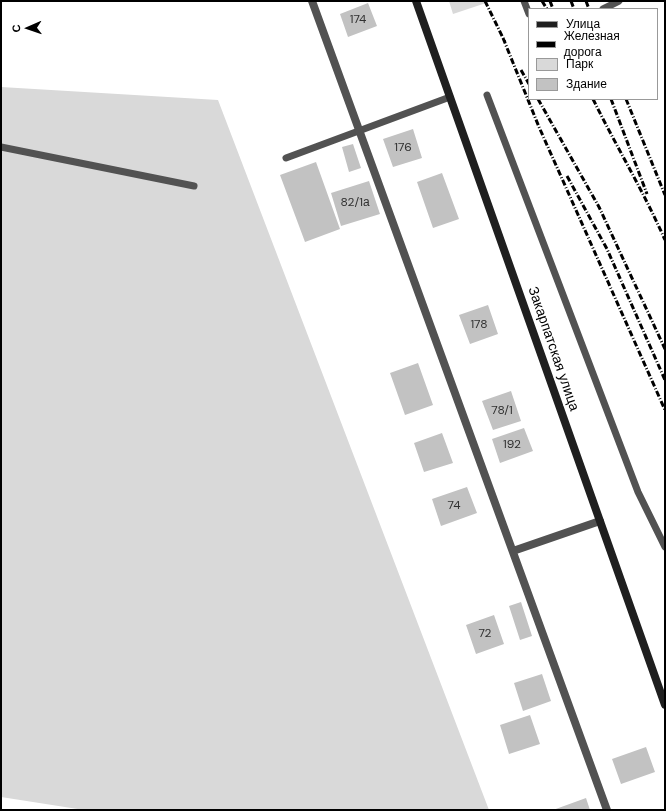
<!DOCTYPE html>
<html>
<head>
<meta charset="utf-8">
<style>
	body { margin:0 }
	#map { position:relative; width:666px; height:811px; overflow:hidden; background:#fff; font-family:"DM Sans",sans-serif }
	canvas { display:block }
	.frame { position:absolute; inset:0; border:2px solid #000; pointer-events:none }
	.legend { position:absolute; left:528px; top:8px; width:130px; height:92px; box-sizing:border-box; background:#fff; border:1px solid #999; margin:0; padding:5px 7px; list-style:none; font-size:12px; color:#000 }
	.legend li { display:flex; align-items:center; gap:8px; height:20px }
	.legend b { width:20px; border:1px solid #999 }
	.north { position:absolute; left:8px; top:8px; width:40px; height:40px; -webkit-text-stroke:3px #fff; paint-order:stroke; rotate:268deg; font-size:11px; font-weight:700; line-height:16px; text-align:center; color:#000 }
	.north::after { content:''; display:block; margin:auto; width:14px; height:18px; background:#000; clip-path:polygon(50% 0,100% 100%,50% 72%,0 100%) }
</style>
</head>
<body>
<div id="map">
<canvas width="666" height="811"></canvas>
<div class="frame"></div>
<ul class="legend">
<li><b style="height:5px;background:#1f1f1f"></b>Улица</li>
<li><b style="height:5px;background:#000"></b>Железная дорога</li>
<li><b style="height:11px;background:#d9d9d9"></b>Парк</li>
<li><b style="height:11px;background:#c2c2c2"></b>Здание</li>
</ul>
<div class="north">С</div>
</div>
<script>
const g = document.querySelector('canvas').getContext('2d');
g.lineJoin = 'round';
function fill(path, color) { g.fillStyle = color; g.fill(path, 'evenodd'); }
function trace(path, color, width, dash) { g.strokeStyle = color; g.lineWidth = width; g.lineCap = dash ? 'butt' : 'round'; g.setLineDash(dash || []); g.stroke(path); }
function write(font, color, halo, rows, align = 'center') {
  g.font = font + ' "DM Sans",sans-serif'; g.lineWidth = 4; g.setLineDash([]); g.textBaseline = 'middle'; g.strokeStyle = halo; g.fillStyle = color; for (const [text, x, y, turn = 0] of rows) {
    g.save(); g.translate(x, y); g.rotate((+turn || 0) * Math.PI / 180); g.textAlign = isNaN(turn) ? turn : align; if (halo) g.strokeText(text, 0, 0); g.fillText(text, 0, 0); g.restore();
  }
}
fill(new Path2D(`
	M 449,1 L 492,1 L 453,14 Z
	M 1,87 L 218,100 L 489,810 L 84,810 L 1,797 Z`), '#d9d9d9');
fill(new Path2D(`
	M 368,3 L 377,26 L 348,37 L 340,14 Z
	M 413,129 L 422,158 L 393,167 L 383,139 Z
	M 353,144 L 361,168 L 349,172 L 342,147 Z
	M 316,162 L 340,229 L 305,242 L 280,175 Z
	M 442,173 L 459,219 L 433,228 L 417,182 Z
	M 369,181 L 380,214 L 341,226 L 331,193 Z
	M 488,305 L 498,334 L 470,344 L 459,315 Z
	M 418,363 L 433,405 L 405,415 L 390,373 Z
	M 511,391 L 521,421 L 493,430 L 482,401 Z
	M 524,428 L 533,451 L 500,463 L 492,439 Z
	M 442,433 L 453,463 L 424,472 L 414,443 Z
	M 467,487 L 477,513 L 441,526 L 432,499 Z
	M 521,602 L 532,636 L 520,640 L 509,606 Z
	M 494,615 L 504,644 L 476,654 L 466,625 Z
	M 542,674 L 551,701 L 523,711 L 514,683 Z
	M 530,715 L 540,744 L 509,754 L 500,725 Z
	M 646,747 L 655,772 L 621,784 L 612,759 Z
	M 586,798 L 590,810 L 553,810 Z`), '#c2c2c2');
trace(new Path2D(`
	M 524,1 L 529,14
	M 603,9 L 619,1
	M 487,95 L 638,492 L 665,547
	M 1,147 L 194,186
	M 286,158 L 450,97`), '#525252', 7);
trace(new Path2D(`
	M 312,1 L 607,810
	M 513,551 L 600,521`), '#525252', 8);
trace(new Path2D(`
	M 416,1 L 665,705`), '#1f1f1f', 8);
trace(new Path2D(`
	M 485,1 L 505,42
	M 542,1 L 547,9
	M 550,1 L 553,9
	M 571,1 L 574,9
	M 586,1 L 589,9
	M 503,38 L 539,127 L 665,410
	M 521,70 L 529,84
	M 538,99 L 599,207 L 665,349
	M 593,99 C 616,146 644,192 665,240
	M 611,99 L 647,194
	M 626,99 L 665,195
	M 567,176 L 607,249 L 665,380`), '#000', 3, [6, 2, 1, 2]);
write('12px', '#303030', null, [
	["174",358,20],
	["176",403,148],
	["82/1а",355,203],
	["178",479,325],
	["78/1",502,411],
	["192",512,445],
	["74",454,506],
	["72",485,634]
]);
write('14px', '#000', '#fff', [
	["Закарпатская улица",553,349,71]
]);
</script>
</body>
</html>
